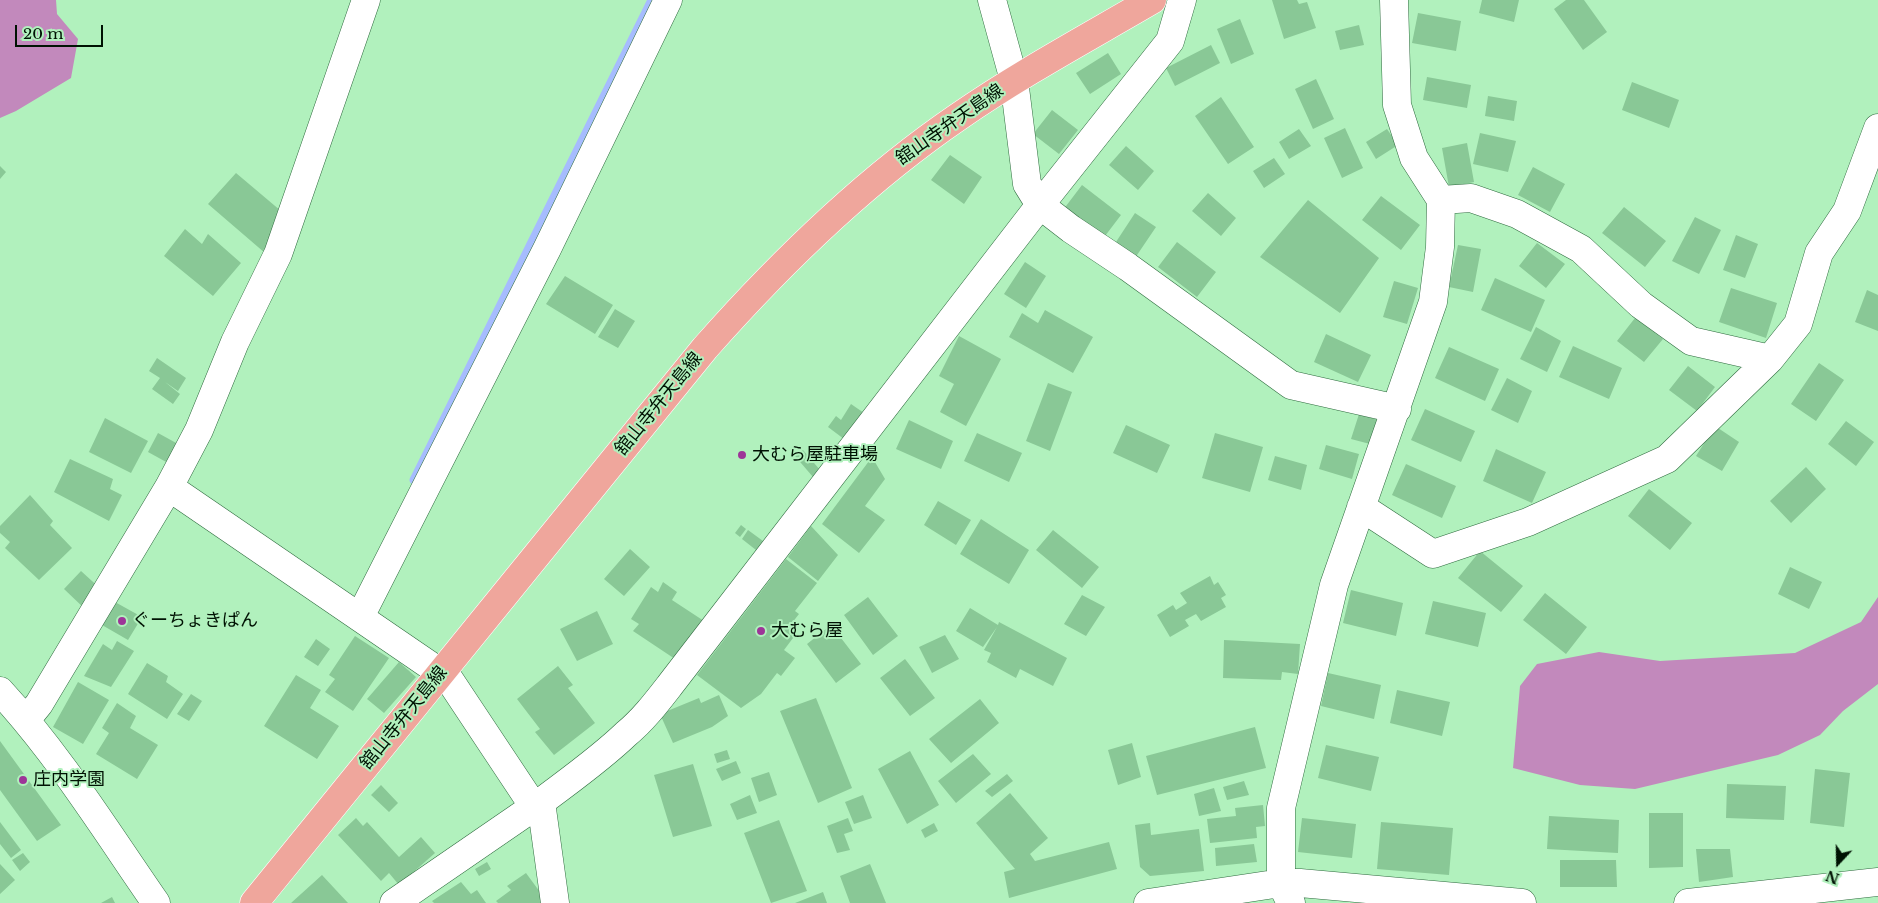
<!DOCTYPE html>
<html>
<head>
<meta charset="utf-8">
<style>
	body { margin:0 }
	#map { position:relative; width:1878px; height:903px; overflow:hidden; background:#b1f1bd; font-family:"Libre Baskerville",serif }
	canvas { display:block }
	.north { position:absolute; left:1813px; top:838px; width:50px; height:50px; -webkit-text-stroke:4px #b1f1bd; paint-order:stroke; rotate:201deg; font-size:14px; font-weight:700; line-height:20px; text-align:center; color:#001203 }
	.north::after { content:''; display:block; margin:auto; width:18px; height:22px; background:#001203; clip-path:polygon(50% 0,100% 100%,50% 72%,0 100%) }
	.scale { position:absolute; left:15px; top:25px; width:88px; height:22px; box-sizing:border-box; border:2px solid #001203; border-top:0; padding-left:6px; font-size:15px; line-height:18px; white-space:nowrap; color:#001203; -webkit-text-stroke:4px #b1f1bd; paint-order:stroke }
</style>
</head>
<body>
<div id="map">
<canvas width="1878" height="903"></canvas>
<div class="north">N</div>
<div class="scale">20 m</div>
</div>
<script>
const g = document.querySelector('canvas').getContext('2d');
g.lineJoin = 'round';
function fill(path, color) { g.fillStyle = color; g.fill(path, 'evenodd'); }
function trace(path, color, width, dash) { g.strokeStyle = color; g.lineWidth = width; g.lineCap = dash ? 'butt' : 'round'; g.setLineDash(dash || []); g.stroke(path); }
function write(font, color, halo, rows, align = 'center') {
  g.font = font + ' "Libre Baskerville","Noto Sans JP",serif'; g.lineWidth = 4; g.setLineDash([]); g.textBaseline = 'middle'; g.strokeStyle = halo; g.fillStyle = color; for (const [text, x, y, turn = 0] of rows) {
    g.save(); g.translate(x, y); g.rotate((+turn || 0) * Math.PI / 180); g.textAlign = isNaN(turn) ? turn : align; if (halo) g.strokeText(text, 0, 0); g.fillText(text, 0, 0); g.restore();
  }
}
fill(new Path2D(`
	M 0,0 L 56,0 L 57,14 L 78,39 L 71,78 L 16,111 L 0,118 Z
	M 1878,597 L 1878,684 L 1843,711 L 1820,735 L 1778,755 L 1635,789 L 1580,785 L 1513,768 L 1520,686 L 1537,664 L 1599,652 L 1660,661 L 1795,653 L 1861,622 Z`), '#c289bc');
trace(new Path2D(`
	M 414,480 L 652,0`), '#a6bcfe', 9);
fill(new Path2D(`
	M 1272,0 L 1297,0 L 1299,4 L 1307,2 L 1316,28 L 1284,39 Z
	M 1482,0 L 1519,0 L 1514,22 L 1479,13 Z
	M 1566,0 L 1584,0 L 1607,32 L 1583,50 L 1554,9 Z
	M 1418,13 L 1461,21 L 1456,51 L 1412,43 Z
	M 1240,19 L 1254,54 L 1231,64 L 1217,29 Z
	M 1359,25 L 1364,45 L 1340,50 L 1335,31 Z
	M 1211,45 L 1220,63 L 1175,86 L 1166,68 Z
	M 1108,53 L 1121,74 L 1090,94 L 1076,73 Z
	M 1427,77 L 1471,85 L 1467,108 L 1423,100 Z
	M 1316,79 L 1334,119 L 1313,129 L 1295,89 Z
	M 1632,82 L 1679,100 L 1669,128 L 1622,110 Z
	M 1488,96 L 1517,101 L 1514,121 L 1485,116 Z
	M 1221,97 L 1254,147 L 1228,164 L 1195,116 Z
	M 1052,110 L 1078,130 L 1059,154 L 1033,134 Z
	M 1345,128 L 1363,168 L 1342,178 L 1324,138 Z
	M 1299,129 L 1311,146 L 1289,159 L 1279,142 Z
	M 1387,129 L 1398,145 L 1376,159 L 1366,142 Z
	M 1480,133 L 1516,141 L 1508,172 L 1473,164 Z
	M 1467,143 L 1474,182 L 1449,187 L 1442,148 Z
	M 1126,146 L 1154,171 L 1138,190 L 1109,165 Z
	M 950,155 L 982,177 L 964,204 L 931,180 Z
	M 1274,158 L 1285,174 L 1264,188 L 1253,171 Z
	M 0,166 L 6,172 L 0,179 Z
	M 1533,167 L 1565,184 L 1550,212 L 1518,195 Z
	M 236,173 L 281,211 L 265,253 L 208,204 Z
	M 1082,185 L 1121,215 L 1102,240 L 1063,210 Z
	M 1208,193 L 1236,218 L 1221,236 L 1192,211 Z
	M 1381,196 L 1420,225 L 1401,250 L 1362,220 Z
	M 1308,200 L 1379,258 L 1340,313 L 1260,257 Z
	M 1624,207 L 1666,241 L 1645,267 L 1602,233 Z
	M 1135,213 L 1156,227 L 1135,258 L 1114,245 Z
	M 1695,217 L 1721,230 L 1699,274 L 1672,261 Z
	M 185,229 L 202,244 L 208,234 L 241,263 L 213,296 L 164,256 Z
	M 1736,235 L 1758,244 L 1745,278 L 1723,270 Z
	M 1177,242 L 1216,272 L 1197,297 L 1158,267 Z
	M 1537,243 L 1565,264 L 1546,288 L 1519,266 Z
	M 1458,245 L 1481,249 L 1473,292 L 1449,287 Z
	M 1025,262 L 1046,276 L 1026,308 L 1004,294 Z
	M 565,276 L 613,305 L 595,334 L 546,304 Z
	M 1495,278 L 1545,300 L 1531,332 L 1481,310 Z
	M 1394,281 L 1418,288 L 1407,324 L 1383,317 Z
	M 1731,288 L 1777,303 L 1766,338 L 1719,322 Z
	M 1867,290 L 1878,295 L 1878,331 L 1855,322 Z
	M 615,309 L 635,321 L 618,348 L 598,337 Z
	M 1045,310 L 1093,337 L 1073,373 L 1009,337 L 1022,313 L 1038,323 Z
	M 1635,318 L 1663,339 L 1644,362 L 1617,341 Z
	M 1536,327 L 1561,341 L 1547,372 L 1520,359 Z
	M 1326,334 L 1371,355 L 1358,382 L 1314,362 Z
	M 959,336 L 1001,359 L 966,426 L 940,412 L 954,384 L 939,376 Z
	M 1573,346 L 1622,368 L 1609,399 L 1559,377 Z
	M 1449,347 L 1499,369 L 1485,401 L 1435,378 Z
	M 157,358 L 186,378 L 178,391 L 165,382 L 180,394 L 173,404 L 152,389 L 160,378 L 149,371 Z
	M 1819,363 L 1844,380 L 1816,421 L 1791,404 Z
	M 1688,366 L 1715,387 L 1697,411 L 1669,390 Z
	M 1507,378 L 1532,391 L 1518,423 L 1491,410 Z
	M 1048,383 L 1072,392 L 1050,451 L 1026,441 Z
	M 851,404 L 864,413 L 844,439 L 828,427 L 836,416 L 841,420 Z
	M 1425,409 L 1475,431 L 1461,462 L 1411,440 Z
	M 1359,414 L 1378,420 L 1370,444 L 1351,439 Z
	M 105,418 L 148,441 L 131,473 L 89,452 Z
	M 909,420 L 953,441 L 941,469 L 896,449 Z
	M 1846,421 L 1874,442 L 1856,466 L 1828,444 Z
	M 1126,425 L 1170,445 L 1157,473 L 1113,453 Z
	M 1715,426 L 1739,442 L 1722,471 L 1696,456 Z
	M 158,433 L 178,444 L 168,463 L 148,452 Z
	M 977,433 L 1022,453 L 1009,482 L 964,461 Z
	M 1215,433 L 1263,447 L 1250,492 L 1202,478 Z
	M 1326,445 L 1359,454 L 1352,479 L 1319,469 Z
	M 1496,449 L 1546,472 L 1532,503 L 1483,481 Z
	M 803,450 L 820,470 L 813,477 L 795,456 Z
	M 1275,456 L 1307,465 L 1301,490 L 1268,480 Z
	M 872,457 L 885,479 L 865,506 L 885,520 L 859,553 L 822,524 Z
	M 70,459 L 113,479 L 110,489 L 122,495 L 109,521 L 54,492 Z
	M 1406,464 L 1456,486 L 1442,518 L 1392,495 Z
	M 1806,467 L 1826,489 L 1791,523 L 1770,501 Z
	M 1649,489 L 1692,523 L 1670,550 L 1628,516 Z
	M 30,495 L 53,521 L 50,525 L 72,548 L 39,580 L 5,548 L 10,542 L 0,533 L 0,526 Z
	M 938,501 L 971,520 L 956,545 L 924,525 Z
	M 981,519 L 1029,550 L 1009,584 L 960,554 Z
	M 741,525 L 746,529 L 740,537 L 735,533 Z
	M 811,526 L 838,555 L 818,581 L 788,557 Z
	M 748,530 L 763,541 L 756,550 L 742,539 Z
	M 1053,530 L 1099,567 L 1082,588 L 1036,550 Z
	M 630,549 L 650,567 L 624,596 L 604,579 Z
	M 1480,551 L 1523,586 L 1501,612 L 1458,578 Z
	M 786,559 L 817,583 L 795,611 L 799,614 L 788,628 L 796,634 L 784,650 L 795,658 L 781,676 L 777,673 L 761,694 L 741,708 L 697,675 Z
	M 1790,567 L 1822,582 L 1809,609 L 1778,594 Z
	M 81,571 L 103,591 L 85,609 L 64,589 Z
	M 1210,576 L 1214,585 L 1218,582 L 1226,595 L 1221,598 L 1226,607 L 1201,621 L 1196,614 L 1185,620 L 1189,626 L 1170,637 L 1157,615 L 1173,605 L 1176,610 L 1187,603 L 1180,593 Z
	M 663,582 L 677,592 L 672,600 L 704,621 L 678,661 L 633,631 L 639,624 L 631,619 L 651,587 L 658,592 Z
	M 1351,590 L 1403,603 L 1396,636 L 1343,623 Z
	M 1545,593 L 1587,627 L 1566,654 L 1523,620 Z
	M 1082,595 L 1105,607 L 1086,636 L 1064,624 Z
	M 868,597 L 898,636 L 873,655 L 844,615 Z
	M 1433,601 L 1486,613 L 1478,647 L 1425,634 Z
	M 115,602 L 142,617 L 128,640 L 102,625 Z
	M 970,608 L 998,625 L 999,622 L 1067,658 L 1053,686 L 1020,669 L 1016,678 L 987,662 L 991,653 L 984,650 L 997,627 L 983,647 L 956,631 Z
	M 597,611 L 613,644 L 577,661 L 560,629 Z
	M 831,625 L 861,664 L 836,683 L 807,644 Z
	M 945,635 L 959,659 L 932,673 L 919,647 Z
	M 355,636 L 389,658 L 353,711 L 325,692 L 335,679 L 329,675 Z
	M 316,639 L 330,649 L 318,666 L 304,657 Z
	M 1224,640 L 1300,644 L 1298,674 L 1282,672 L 1281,680 L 1223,678 Z
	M 117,641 L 134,651 L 111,687 L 84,676 L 103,644 L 112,650 Z
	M 905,659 L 935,698 L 910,716 L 880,678 Z
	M 399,662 L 416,677 L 384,713 L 367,699 Z
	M 147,663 L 168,676 L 166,682 L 183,694 L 167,719 L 128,694 Z
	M 558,666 L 573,685 L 568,688 L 595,723 L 554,755 L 535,732 L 540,729 L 517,699 Z
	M 1328,673 L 1381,685 L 1374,719 L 1321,706 Z
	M 296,675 L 321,690 L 310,708 L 339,726 L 317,759 L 264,726 Z
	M 78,682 L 109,700 L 83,744 L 53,727 Z
	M 1397,690 L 1450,702 L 1442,736 L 1390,723 Z
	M 191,694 L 202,701 L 189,721 L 177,714 Z
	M 719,695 L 728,716 L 712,727 L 673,743 L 660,714 L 699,698 L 701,703 Z
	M 816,698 L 852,788 L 818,803 L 780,711 Z
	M 980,699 L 999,723 L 951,763 L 929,739 Z
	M 117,703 L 136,716 L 130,728 L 158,745 L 137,779 L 96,754 L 109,733 L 102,728 Z
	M 1255,727 L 1266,768 L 1157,795 L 1146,756 Z
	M 0,741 L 61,825 L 37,841 L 0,790 Z
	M 1132,743 L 1141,777 L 1118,785 L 1108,750 Z
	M 1326,745 L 1379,757 L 1371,791 L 1318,778 Z
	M 727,750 L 730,759 L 717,763 L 714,754 Z
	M 910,751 L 939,805 L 907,824 L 878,769 Z
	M 973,754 L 991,774 L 956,803 L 938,781 Z
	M 736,761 L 741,773 L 722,781 L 716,769 Z
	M 693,764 L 712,826 L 673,837 L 654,775 Z
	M 1815,769 L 1850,773 L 1844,827 L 1810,823 Z
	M 769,772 L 777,795 L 759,802 L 751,778 Z
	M 1007,774 L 1013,781 L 992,797 L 985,791 Z
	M 1244,781 L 1249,795 L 1227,800 L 1223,787 Z
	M 1727,784 L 1786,786 L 1784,820 L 1726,818 Z
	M 381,785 L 398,803 L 389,812 L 371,795 Z
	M 1214,788 L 1221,811 L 1199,816 L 1194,794 Z
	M 1010,793 L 1048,838 L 1030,854 L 1035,861 L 1109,842 L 1117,869 L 1009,898 L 1004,872 L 1015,869 L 976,823 Z
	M 750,795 L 757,813 L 737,820 L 730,804 Z
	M 863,795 L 872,818 L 854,824 L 845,802 Z
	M 1263,805 L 1265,826 L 1256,827 L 1257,838 L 1210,843 L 1207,819 L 1236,816 L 1235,808 Z
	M 1649,813 L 1683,813 L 1683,867 L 1649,868 Z
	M 1549,816 L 1619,820 L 1618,853 L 1547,849 Z
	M 356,818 L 363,826 L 367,822 L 399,857 L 421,837 L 435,853 L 399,885 L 389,873 L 381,881 L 338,835 Z
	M 848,818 L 853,831 L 844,834 L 850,850 L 837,853 L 827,826 Z
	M 1302,818 L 1356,824 L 1352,858 L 1298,852 Z
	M 779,820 L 807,891 L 771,903 L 744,833 Z
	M 0,822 L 21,850 L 11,858 L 0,844 Z
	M 1381,822 L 1453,828 L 1449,875 L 1377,869 Z
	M 934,823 L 938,831 L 925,838 L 921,830 Z
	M 1150,823 L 1151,835 L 1199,829 L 1204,871 L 1150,876 L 1140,867 L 1135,825 Z
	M 1254,844 L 1257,862 L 1216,866 L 1215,848 Z
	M 1696,849 L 1730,849 L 1733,877 L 1699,882 Z
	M 23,853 L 30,862 L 20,871 L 12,860 Z
	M 1560,860 L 1616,860 L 1617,887 L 1560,887 Z
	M 487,862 L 491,869 L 479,876 L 475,869 Z
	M 0,864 L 15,880 L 0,894 Z
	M 870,864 L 886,903 L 850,903 L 840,876 Z
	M 526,873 L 548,903 L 498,903 L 496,901 L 511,890 L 507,886 Z
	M 322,875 L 348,903 L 291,903 Z
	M 461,882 L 471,894 L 477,890 L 486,903 L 434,903 L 432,901 Z
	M 823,892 L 827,903 L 795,903 Z
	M 112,897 L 115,903 L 101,903 Z`), '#89c896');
const minor = new Path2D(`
	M 992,0 L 1014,80 L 1027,184 L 1040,205 L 1071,229 L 1128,267 L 1291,385 L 1397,409
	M 1441,200 L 1471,198 L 1517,214 L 1581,249 L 1641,305 L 1691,341 L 1770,359
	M 169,487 L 441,673
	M 1361,507 L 1433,554 L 1528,522 L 1667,459 L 1770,359 L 1798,324 L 1819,253 L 1847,211 L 1878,128
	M 360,617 L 547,249 L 668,0
	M 443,670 L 534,807
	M 0,691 C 59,755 106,831 156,903
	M 26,720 L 39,704 L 169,487 L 199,430 L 235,342 L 278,254 L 366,0
	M 394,903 L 541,802
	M 555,903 L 541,802 C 570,780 600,759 626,734 C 643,720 656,703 670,685 L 1040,205 L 1170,41 L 1182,0
	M 1148,903 L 1281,883 L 1300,883 L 1522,903
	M 1291,903 L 1281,883 L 1281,808 L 1334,585 L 1433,302 L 1440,247 L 1441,200 L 1414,158 L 1397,105 L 1394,0
	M 1688,903 L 1878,882`);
const major = new Path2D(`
	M 254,903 L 705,348 C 781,262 863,182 958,117 C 1020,74 1087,38 1152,0`);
trace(minor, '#2f6b3f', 29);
trace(major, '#fff', 29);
trace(minor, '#fff', 28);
trace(major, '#efa69c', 28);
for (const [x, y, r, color] of [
	[742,455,5,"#9d3598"],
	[122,621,5,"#9d3598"],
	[761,631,5,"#9d3598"],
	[23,780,5,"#9d3598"]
]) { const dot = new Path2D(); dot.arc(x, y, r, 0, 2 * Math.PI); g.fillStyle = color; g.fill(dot); trace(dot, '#b1f1bd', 2); }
write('18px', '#001203', '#b1f1bd', [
	["舘山寺弁天島線",950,125,-35],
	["舘山寺弁天島線",659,404,-51],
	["舘山寺弁天島線",404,718,-51]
]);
write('18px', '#001203', '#b1f1bd', [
	["大むら屋駐車場",752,455],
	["ぐーちょきぱん",132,621],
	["大むら屋",771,631],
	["庄内学園",33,780]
], 'left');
</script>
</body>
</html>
